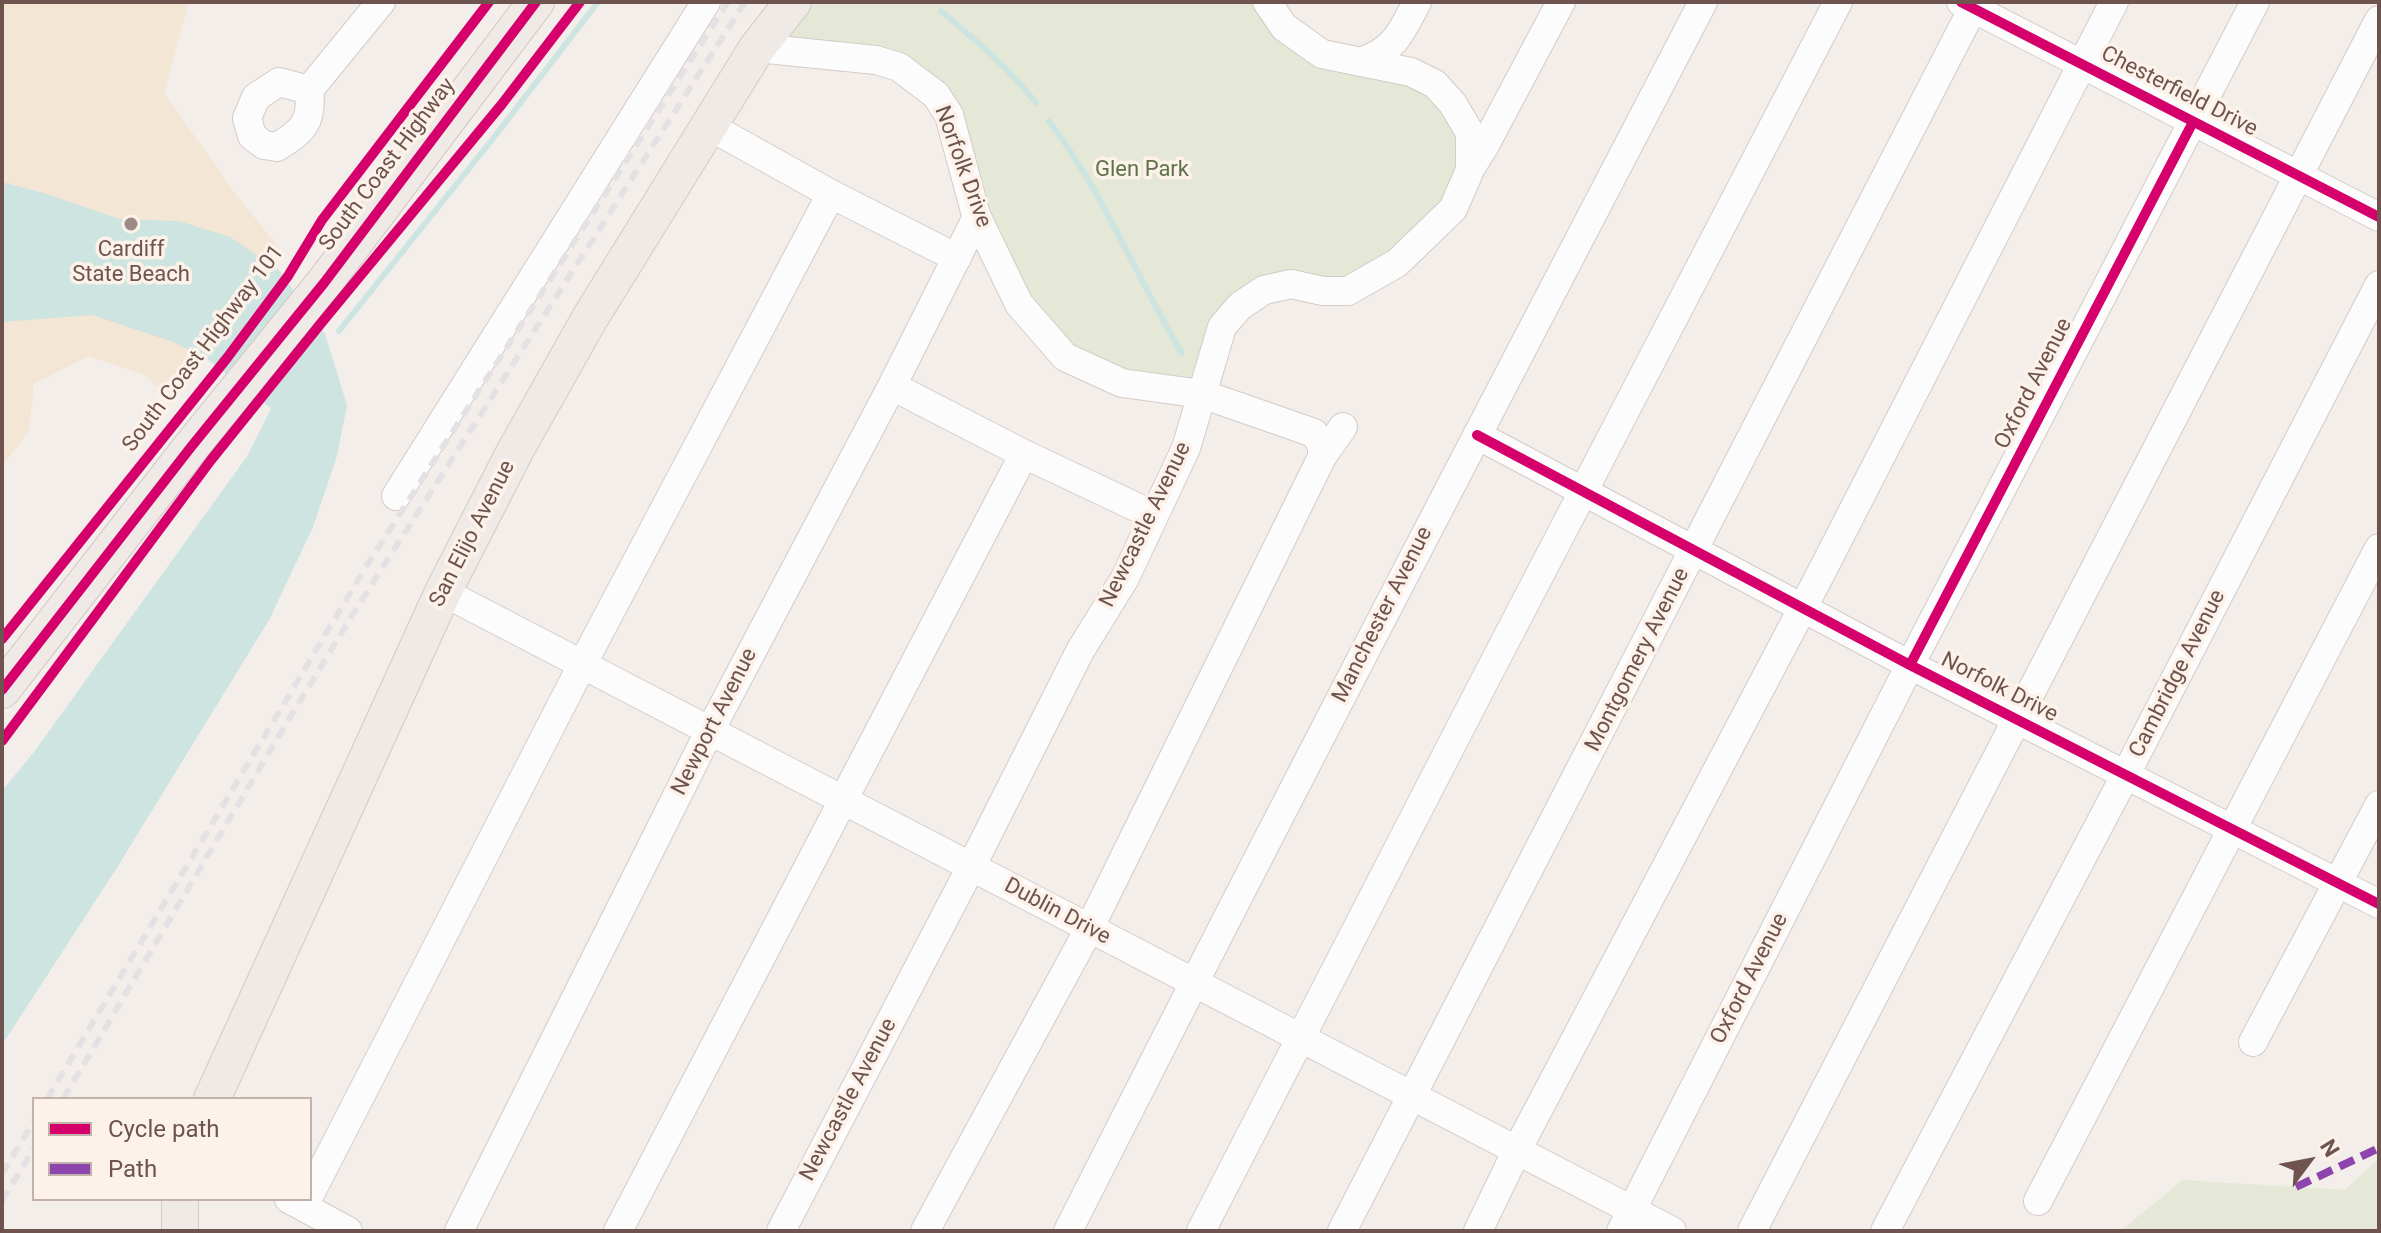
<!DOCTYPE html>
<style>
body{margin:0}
#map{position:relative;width:2381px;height:1233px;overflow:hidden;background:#f4eeea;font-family:Roboto,sans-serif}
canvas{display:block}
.frame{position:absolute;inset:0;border:4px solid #6e534e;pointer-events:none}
.legend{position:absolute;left:32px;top:1097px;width:280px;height:104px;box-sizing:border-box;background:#fcf2ea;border:2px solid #c3b2ac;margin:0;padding:10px 14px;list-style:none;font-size:24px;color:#6e534e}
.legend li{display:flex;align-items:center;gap:16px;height:40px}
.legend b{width:40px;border:2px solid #c3b2ac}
.north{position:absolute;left:2269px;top:1121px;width:80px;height:80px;-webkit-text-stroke:6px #fcf2ea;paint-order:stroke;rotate:58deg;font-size:22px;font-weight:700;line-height:32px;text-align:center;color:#6e534e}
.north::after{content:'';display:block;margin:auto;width:28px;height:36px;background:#6e534e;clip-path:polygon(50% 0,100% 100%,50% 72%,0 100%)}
</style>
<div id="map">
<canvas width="2381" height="1233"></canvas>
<div class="frame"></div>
<ul class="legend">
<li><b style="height:10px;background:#d6006c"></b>Cycle path</li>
<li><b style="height:10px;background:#8e44ad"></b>Path</li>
</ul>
<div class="north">N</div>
</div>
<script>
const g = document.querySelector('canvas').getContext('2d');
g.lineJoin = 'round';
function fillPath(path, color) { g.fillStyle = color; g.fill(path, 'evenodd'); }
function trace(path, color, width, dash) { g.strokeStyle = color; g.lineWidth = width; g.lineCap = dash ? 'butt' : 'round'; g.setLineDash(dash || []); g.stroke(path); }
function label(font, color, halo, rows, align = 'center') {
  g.font = font + ' Roboto,sans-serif'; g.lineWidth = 7; g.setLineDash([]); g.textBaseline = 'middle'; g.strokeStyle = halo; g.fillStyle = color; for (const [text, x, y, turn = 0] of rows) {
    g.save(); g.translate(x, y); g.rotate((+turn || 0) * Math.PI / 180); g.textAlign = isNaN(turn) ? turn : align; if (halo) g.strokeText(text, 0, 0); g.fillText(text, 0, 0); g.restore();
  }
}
fillPath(new Path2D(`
 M796,2h466l35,36 110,31 62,62 -34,96 -114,64 -82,16 -40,95 -155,-65 -124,-258 -160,-29z
 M2379,1158v73h-259l63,-51 162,10z`), '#e5e8d6');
fillPath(new Path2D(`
 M2,2h187l-25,91 74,104 43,53 -74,109 -35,42 -28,-26 -56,-19 -54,28 -5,48 -27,34z`), '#f4e6d5');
fillPath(new Path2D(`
 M2,182l42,11 75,26 60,2 51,16 49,33 46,64 22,71 -10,51 -24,71 -44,93 -151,246 -116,179v-254l32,-39 214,-297 23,-47 -64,-49 -34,-17 -81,-27 -90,7z`), '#cde4e1');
trace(new Path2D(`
 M941,11c33,28 69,58 95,92
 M1049,121c54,71 87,156 133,232
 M339,331l156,-195 103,-134`), '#cde4e1', 6);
const minor = new Path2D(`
 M1961,2l418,215
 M757,48l119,12 23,7 37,28 13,20 27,100 43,89 46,53 57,26 80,11 112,39 8,12v12
 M1360,62c35,-12 41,-29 57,-60
 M279,82l30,8c4,32 -6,41 -32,57l-13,-2 -12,-9 -5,-18 9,-21z
 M309,90l72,-88
 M709,126l122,68 126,64
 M1470,169l15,-24 76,-143
 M892,386l132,68 129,61
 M1477,435l433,230 469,239
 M396,496l310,-494
 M443,592l1229,639
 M2253,1042l126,-237
 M310,1194l272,-529 249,-471
 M289,1199l59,32
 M2038,1201l341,-653
 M459,1231l245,-489 188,-356 85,-169
 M618,1231l406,-777
 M781,1231l190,-364 109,-216 45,-73 61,-130 36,-121 18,-21 24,-16 27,-6 32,7h25l49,-28 56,-54 17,-39v-37l-17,-29 -18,-20 -24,-12 -89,-18 -38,-27 -17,-25
 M925,1231l164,-302 233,-472 21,-30
 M1068,1231c208,-412 422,-820 635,-1229
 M1201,1231l283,-549 354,-680
 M1342,1231l634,-1229
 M1478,1231l39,-81 303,-575 294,-573
 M1621,1231l289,-566 345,-663
 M1752,1231l627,-1211
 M1885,1231l240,-455 254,-491`);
const major = new Path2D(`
 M2,690l189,-243 133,-164 212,-281
 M212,1099l231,-507 72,-141 75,-133 167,-270 36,-46
 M180,1231v-32`);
trace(minor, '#d3cbc8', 30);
trace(major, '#d3c9c7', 38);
trace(minor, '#fdfcfc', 28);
trace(major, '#f0eae6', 36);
trace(new Path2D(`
 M47,1099l317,-529 364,-568
 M63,1099l217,-365 76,-125 389,-607
 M2,1174l32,-53
 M2,1201l32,-53`), '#e3e1e3', 6, [12, 8]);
trace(new Path2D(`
 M2296,1187l83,-39`), '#8e44ad', 8, [16, 8]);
trace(new Path2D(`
 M1961,2l418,215
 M1477,435l433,230 469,239
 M2,639l225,-281 61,-82 34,-56 167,-218
 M1910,665l283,-543
 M2,690l189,-243 133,-164 212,-281
 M2,741l209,-281 111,-138 180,-218 78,-102`), '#d6006c', 10);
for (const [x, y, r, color] of [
 [131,224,8,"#9d8985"]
]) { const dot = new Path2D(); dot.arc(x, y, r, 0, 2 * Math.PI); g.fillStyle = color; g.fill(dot); trace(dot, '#fcf2ea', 3); }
label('22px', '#6e534e', '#fcf2ea', [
 ["Chesterfield Drive",2179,92,27],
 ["South Coast Highway",388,165,-53],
 ["Norfolk Drive",962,167,70],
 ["South Coast Highway 101",204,349,-53],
 ["Oxford Avenue",2034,384,-63],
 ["Newcastle Avenue",1146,525,-64],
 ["San Elijo Avenue",473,534,-63],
 ["Manchester Avenue",1383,615,-63],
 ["Montgomery Avenue",1638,660,-63],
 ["Cambridge Avenue",2178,674,-63],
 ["Norfolk Drive",1999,688,27],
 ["Newport Avenue",715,722,-63],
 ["Dublin Drive",1057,912,28],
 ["Oxford Avenue",1750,979,-63],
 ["Newcastle Avenue",849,1100,-62]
]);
label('22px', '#5d7248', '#fcf2ea', [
 ["Glen Park",1142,170]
]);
label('22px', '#6e534e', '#fcf2ea', [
 ["Cardiff",131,250],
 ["State Beach",131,275]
]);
</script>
